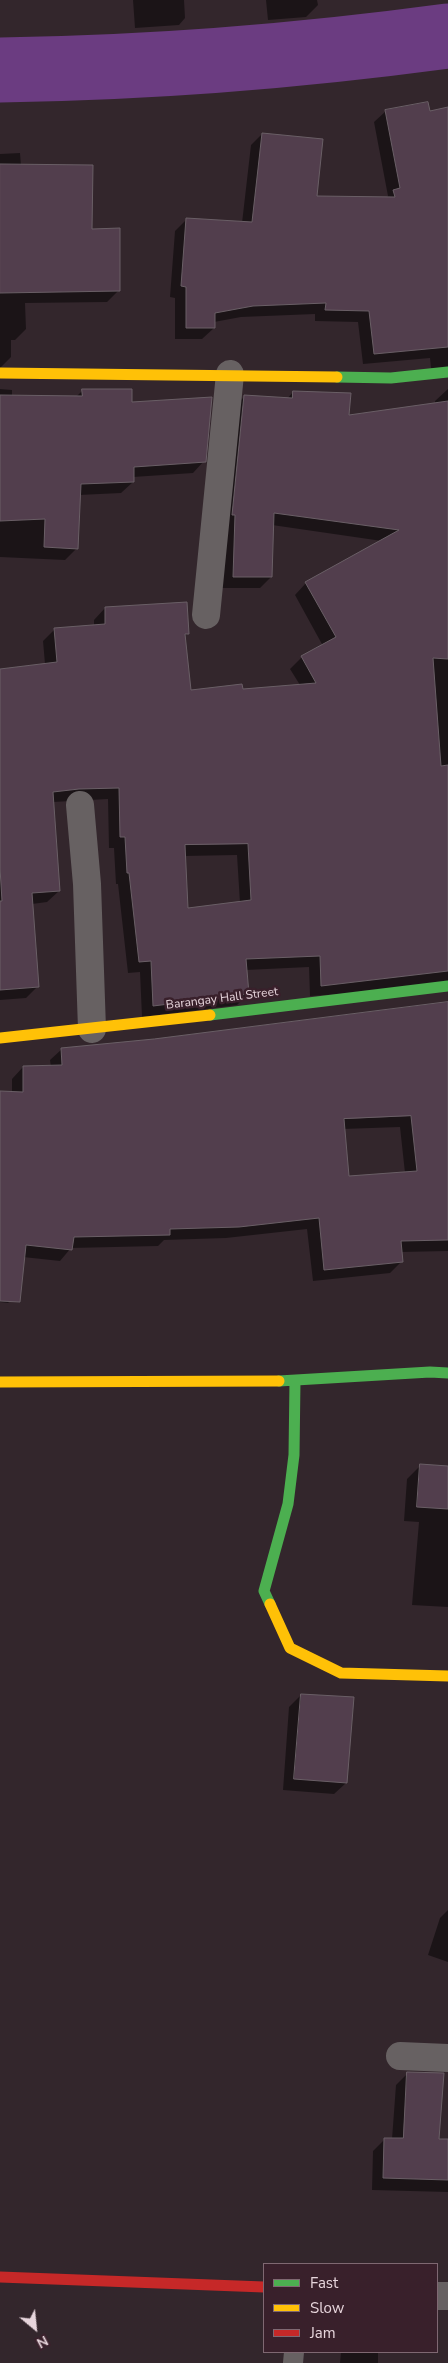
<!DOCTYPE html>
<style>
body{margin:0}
#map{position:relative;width:448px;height:2363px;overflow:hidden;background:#33262c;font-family:"Nunito Sans",sans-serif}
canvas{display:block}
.legend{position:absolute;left:263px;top:2263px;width:175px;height:90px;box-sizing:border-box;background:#39202b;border:1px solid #7f6872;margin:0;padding:6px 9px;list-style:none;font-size:15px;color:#e7d5dc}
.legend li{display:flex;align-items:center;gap:10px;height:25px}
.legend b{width:25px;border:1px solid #7f6872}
.north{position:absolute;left:10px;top:2303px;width:50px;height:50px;-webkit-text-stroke:4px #39202b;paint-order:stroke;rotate:152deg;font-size:14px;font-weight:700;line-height:20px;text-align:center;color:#e7d5dc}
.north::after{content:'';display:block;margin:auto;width:18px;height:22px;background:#e7d5dc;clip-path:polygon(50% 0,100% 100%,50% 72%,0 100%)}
</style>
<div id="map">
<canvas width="448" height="2363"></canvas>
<ul class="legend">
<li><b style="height:6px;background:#4caf50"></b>Fast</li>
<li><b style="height:6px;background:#ffc107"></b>Slow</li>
<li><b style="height:6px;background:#c62828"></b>Jam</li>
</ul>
<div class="north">N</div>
</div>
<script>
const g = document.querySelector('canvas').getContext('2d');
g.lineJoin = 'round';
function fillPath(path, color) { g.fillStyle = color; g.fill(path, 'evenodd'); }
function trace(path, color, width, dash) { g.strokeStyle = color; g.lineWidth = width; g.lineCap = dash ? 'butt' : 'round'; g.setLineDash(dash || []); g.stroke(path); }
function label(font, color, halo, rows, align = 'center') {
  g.font = font + ' "Nunito Sans",sans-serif'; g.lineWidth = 5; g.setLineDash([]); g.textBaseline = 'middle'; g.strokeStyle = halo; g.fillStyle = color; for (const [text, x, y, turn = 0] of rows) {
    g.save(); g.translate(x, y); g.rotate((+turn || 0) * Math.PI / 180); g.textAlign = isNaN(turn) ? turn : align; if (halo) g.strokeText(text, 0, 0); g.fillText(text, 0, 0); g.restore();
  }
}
fillPath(new Path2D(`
 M133,0h51l1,18 -6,7 -44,3z
 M266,0h51l1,5 -12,12 -38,3z
 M448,109v264l-17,-5 -1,-10 -67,6 -5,-42 -43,-1v-7l-74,3 -27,5v6l-12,11h-27v-41l-5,-1 5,-66 11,-11 56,3 9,-78 11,-11 54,63 70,2 2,-3 -14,-74 12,-11 43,2z
 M20,153l1,13 70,64 28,60 -12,12 -82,1 1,26 -11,11h-4v17l-11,11v-214z
 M0,389l12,1v6l64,1 7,-7 48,13 73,58 -11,12 -60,4v5l-12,11 -42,2 -2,53 -12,12 -65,-3z
 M448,389v598l-138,9 -1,-29 -63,3 2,24 -11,11 -95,12 -2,-45 -12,1 -10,-89h-2l-2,-36h-5l-1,-49 -55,3 6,89 -12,11 -15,2 5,83 -11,11 -26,2v-330l45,-6 -2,-23 11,-11 40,-4v-6l11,-12 83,25 -4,4 6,55 52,-1 58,-6 -10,-16 12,-12 21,-11 -28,-51 11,-12 76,-42 -110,-16 -1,52 -11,11h-38l11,-180 11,-11 43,2 6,-7 55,24 87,-12v-3zM237,855l3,48 -53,7 -3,-54z
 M448,1003v248l-47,1v10l-11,11 -77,8 -6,-52 -81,9 -62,2 -6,6 -87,2 -11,13 -37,-4 -4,35 -11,11 -8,-1v-210l12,1v-14l11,-12h28l-1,-7 12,-11 92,-9zM400,1127l5,46 -57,5 -5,-49z
 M421,1465l27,2v140l-36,-2 7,-83 -15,-1 3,-42z
 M301,1695l45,88 -12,11 -51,-4 6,-83z
 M448,1910v52l-20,-7 12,-37z
 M408,2073l30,67h10v52l-76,-2 1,-39 12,-12h7l4,-54z
 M341,2352h37v11h-38z`), '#0007');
trace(new Path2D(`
 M0,70c150,-2 300,-14 448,-34`), '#6b3c81', 65);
const building = new Path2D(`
 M428,102l2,9 18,-4v240l-74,7 -5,-43 -44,-1 1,-7 -73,3 -38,7v15h-29v-41l-5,-1 5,-68 66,4 10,-89 61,6 -6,57 78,1 -2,-7 7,-2 -15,-78z
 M0,164l93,1 -1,64 28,-1v63l-120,2z
 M82,389h50v13l80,-5 -6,65 -72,5v15l-53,2 -3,65 -34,-2 1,-28 -45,2v-126l82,1z
 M293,391l58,2 -2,22 99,-14v258l-15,-1 8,108 7,-1v206l-127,15 -1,-30 -74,3 3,35 -96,12 -2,-45 -12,1 -10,-89h-2l-2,-36h-5l-1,-49 -40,1 -26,3 7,99 -28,2 7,94 -39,3v-89h2l-2,-33v-199l57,-7 -3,-34 51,-4v-17l82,-5 2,32h-4l6,56 51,-6 1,5 73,-6 -15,-27 35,-19 -31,-55 94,-52 -125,-17 -2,64h-39l2,-62h-3l12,-120 48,3zM248,844l3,56 -63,8 -3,-63z
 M448,1002v238l-47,1 2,21 -79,8 -5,-52 -80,9 -69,2v6l-96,2 -2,13 -46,-5 -6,57 -20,-1v-210l23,1v-26l39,-1 -1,-17 93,-9zM411,1116l6,55 -68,5 -5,-57z
 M420,1464l28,2v43l-31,-2z
 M301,1694l53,3 -7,86 -53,-4z
 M407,2072l37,1 -5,66h9v41l-65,-2 1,-40h19z`);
fillPath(building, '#523e4d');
trace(building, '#6a5f66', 1);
trace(new Path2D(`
 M293,2363l1,-11`), '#676162', 20);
trace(new Path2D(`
 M206,615l24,-241
 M80,805l7,79 5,145
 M400,2056l48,2
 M437,2296h11`), '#676162', 28);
trace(new Path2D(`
 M337,377l54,1 57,-6
 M210,1015l238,-29
 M279,1381l151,-9 18,1
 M270,1604l-6,-13 24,-87 6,-49 1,-74`), '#4caf50', 11);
trace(new Path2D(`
 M0,373l337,4
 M0,1038l210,-23
 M0,1382l279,-1
 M270,1604l20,44 51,25 107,3`), '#ffc107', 11);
trace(new Path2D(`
 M0,2277l264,10`), '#c62828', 11);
label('12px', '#e7d5dc', '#39202b', [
 ["Barangay Hall Street",222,999,-7]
]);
</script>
